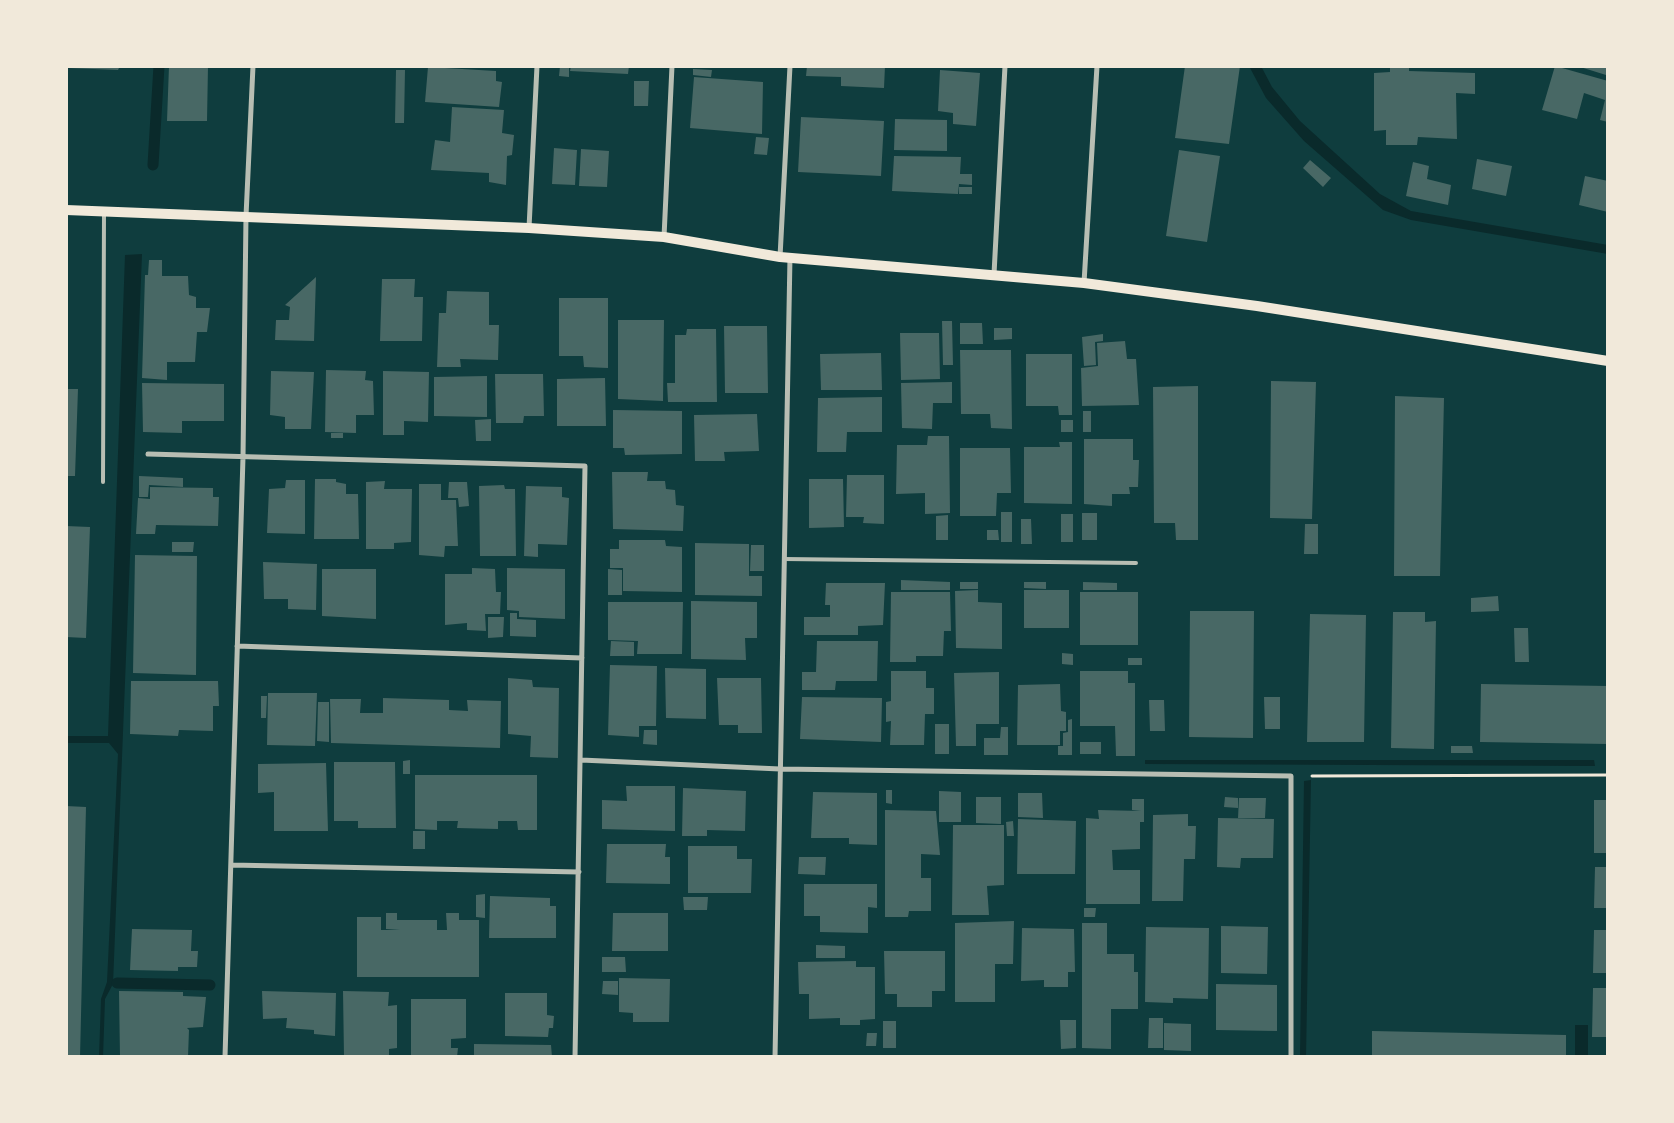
<!DOCTYPE html>
<style>
body{margin:0}
#map{position:relative;width:1674px;height:1123px;overflow:hidden;background:#0f3d3e;font-family:"Asap Condensed",sans-serif}
canvas{display:block}
.frame{position:absolute;inset:0;border:68px solid #f1e9da;pointer-events:none}
</style>
<div id="map">
<canvas width="1674" height="1123"></canvas>
<div class="frame"></div>
</div>
<script>
const g = document.querySelector('canvas').getContext('2d');
g.lineJoin = 'round';
function fillPath(path, color) { g.fillStyle = color; g.fill(path, 'evenodd'); }
function trace(path, color, width, dash) { g.strokeStyle = color; g.lineWidth = width; g.lineCap = dash ? 'butt' : 'round'; g.setLineDash(dash || []); g.stroke(path); }
fillPath(new Path2D(`
 M1249,66h12l11,21 28,34 80,73 31,17 197,34v9l-197,-34 -28,-10 -79,-69 -38,-43z
 M142,254l-29,730 -8,15 -2,58h-4l2,-58 6,-17 11,-228 -9,-11h-43v-7h42l17,-481z
 M1145,760h449l1,6 -450,-2z
 M1311,780l-5,277h-6l4,-276z
 M1575,1025h13v32h-13z`), '#0a2a2b');
trace(new Path2D(`
 M153,165l6,-99
 M117,983l93,2`), '#0a2a2b', 11);
fillPath(new Path2D(`
 M69,66h51l-2,4 -49,-2z
 M169,66h39l-1,55h-40z
 M560,66h9v11l-10,-1z
 M571,66h58l-1,8 -58,-3z
 M807,66h78l-1,22 -43,-2v-9l-35,-1z
 M1185,66h55l-11,78 -54,-6z
 M1390,66h19v5l66,2v21l-19,-1 1,46 -39,-2 -1,8h-31v-15l-12,1v-58l16,-1z
 M1555,66l53,15v41l-8,-2 5,-20 -21,-7 -7,26 -35,-9z
 M1577,66h31v3l-2,6z
 M428,67l68,4v10l6,1 -3,25 -74,-5z
 M693,69l19,1 -1,7 -18,-2z
 M396,70h9l-1,53h-9z
 M940,70l40,3 -4,53 -23,-2v-11l-15,-2z
 M694,77l69,5 -1,52 -72,-6z
 M634,81h15l-1,25h-14z
 M452,107l52,3 -2,23 12,2 -2,20 -5,1 -1,29 -17,-3v-9l-58,-3 4,-30 15,2z
 M801,117l83,4 -3,55 -83,-4z
 M895,119l52,1v31l-53,-1z
 M756,137l13,1 -2,17 -13,-1z
 M554,148l23,2 -2,35 -23,-1z
 M581,149l28,2 -2,36 -28,-1z
 M1179,150l41,6 -13,86 -41,-6z
 M894,156l67,1 -1,17h12v11l-13,-1 -1,10 -66,-3z
 M1477,159l35,7 -6,30 -34,-7z
 M1310,160l21,18 -8,9 -20,-19z
 M1413,162l16,4 -2,13 24,6 -3,20 -42,-9z
 M1585,176l23,5v31l-29,-7z
 M959,187h13v7h-13z
 M149,260h13v16h26l1,19 7,2v11h14l-3,24h-10l-2,30h-28v18l-25,-2 3,-103h3z
 M316,277l-2,64 -39,-1 1,-20h13l1,-13 -5,-2z
 M382,279h33l-1,18h9l-1,44h-42z
 M447,291l42,1v33h10l-1,35 -38,-1 1,8h-24l2,-54h7z
 M559,298h49v70l-24,-1 -1,-11h-24z
 M618,320h46l-1,81 -45,-2z
 M942,321h10l1,44h-10z
 M960,323h22l1,21h-23z
 M724,326h43l1,67h-43z
 M994,328h18v11l-18,1z
 M687,329h29l1,73h-49l-1,-19h8v-48h11z
 M900,333h39l1,46 -39,1z
 M1103,334v7l-8,1 1,23 -12,1 -2,-29z
 M1125,341l2,18h9l3,46 -57,1 -1,-38 17,-2 -1,-23z
 M960,350h51l1,79 -21,-1 -1,-14h-29z
 M881,353l1,37h-61l-1,-36z
 M1026,354h46v61h-13l-1,-9h-32z
 M326,370l40,1 -1,9 8,1 1,34h-18v18l-31,-1z
 M271,371l43,1 -3,57h-26v-12l-15,-2z
 M383,371l46,1 -1,50 -24,-1v14h-21z
 M495,374h48l1,42h-20l-1,7h-27z
 M487,376v41l-53,-1v-39z
 M605,378l1,48h-49v-47z
 M1271,381l45,1 -4,137 -42,-1z
 M952,382v21h-19l-1,26 -30,-1 -1,-45z
 M142,383l82,1v37h-42v12l-39,-1z
 M1198,386v154h-22l-1,-17h-21l-1,-136z
 M66,389h12l-3,87h-9z
 M1395,396l49,2 -4,178h-46z
 M882,397v35h-35l-1,20h-29l1,-54z
 M613,410l69,1v43l-57,1 -1,-7h-11z
 M1083,411h8v21h-8z
 M757,414l2,37 -35,1 1,9h-30l-1,-46z
 M491,419v22h-15l-1,-21z
 M1061,420h12v12h-12z
 M331,433h12v5h-12z
 M928,436h21l1,77 -25,1v-21l-29,1 1,-49h30z
 M1084,439h49v21h6l-1,27h-9l1,7h-18v12l-28,-2z
 M1059,442h13v62l-48,-1v-56h36z
 M960,448h50l1,45h-14l-1,23h-36z
 M612,472h36l-1,9h18l1,8 9,1 1,15 8,1 -1,25 -70,-2z
 M847,475h37v49l-21,-1 1,-6h-18z
 M139,476l44,2v9l-34,-2 -1,12h-9z
 M315,479h21v3l10,2v10h12l1,45h-45z
 M809,479h34l1,48 -35,1z
 M286,480h19v54l-38,-1 2,-44 16,-1z
 M385,481l-1,8h28l-1,53 -17,1v6h-28v-67z
 M449,482h18l2,24 -10,1 -1,-9h-10z
 M419,484h22v16h15l2,46h-13l-1,11 -25,-2z
 M504,485l1,4h10l1,67h-36l-1,-70z
 M526,486l36,1v10l7,1 -2,47 -29,-1v13l-14,-1z
 M150,487l63,1v9h6l-1,29 -62,-1 -1,9h-19l2,-36 12,1z
 M1001,512h11v30h-11z
 M1082,513h15v27h-15z
 M1061,514h12v28h-12z
 M948,515v25h-12v-24z
 M1021,519h10l1,25h-11z
 M1305,524h13v30h-14z
 M66,526l24,1 -4,111 -20,-1z
 M987,530h11l1,10h-12z
 M619,540h46l1,6 16,1v45l-59,-1v-23h-13v-19h9z
 M172,542h22l-1,10h-21z
 M695,543l54,1v32h13v20l-67,-1z
 M751,545h13v26h-14z
 M135,555l62,1 -1,119 -63,-2z
 M263,562l54,2 -1,46 -28,-1v-10h-24z
 M472,568l23,1 1,23h5l-1,22h-15l1,17 -19,-1v-7l-22,2v-51h27z
 M507,568l58,1v50l-46,-2v-6l-12,-1z
 M322,569h54v50l-54,-3z
 M608,569l14,1v25h-14z
 M901,580l49,2v8h-49z
 M960,582h18v7h-18z
 M1024,582h22v7l-22,-1z
 M1083,582l34,1v7h-34z
 M826,583h59l-2,42 -25,1v9h-54v-18h26v-12h-5z
 M978,590v12l24,1v46l-46,-1 -1,-57z
 M1024,590h45v38h-45z
 M891,592h59l1,39h-7l-1,25h-27v6h-26z
 M1080,592h58v53h-58z
 M1498,596l1,15 -28,1v-14z
 M691,601l66,1v36h-12l1,22 -55,-1z
 M608,602h75l-1,52h-45l1,-13 -30,-1z
 M1190,611h64l-1,127 -64,-1z
 M1393,612h32v10l11,-1 -2,128 -43,-1z
 M510,613h7v6l19,1v17l-26,-1z
 M1310,614l56,1 -2,127h-57z
 M488,617h16l-1,20 -15,1z
 M1514,628h14l1,34h-14z
 M611,641l23,1v14h-24z
 M817,641h61l-1,40h-41l-1,9h-33v-18h14z
 M1062,653l11,1v11l-11,-1z
 M1128,658h14v7h-14z
 M610,665l47,1 -1,60h-17v11l-31,-2z
 M665,668l41,1v50l-40,-1z
 M891,671h35v17h8v26h-9l-1,31h-34l1,-24 -5,1v-20l5,-1z
 M1080,671h48v12h7v73h-19l-1,-30h-35z
 M999,672v52h-23v22h-20l-2,-73z
 M508,678l24,2 1,7 26,1 -1,70 -28,-1 1,-21 -23,-2z
 M717,678h44l1,55h-24v-8h-19z
 M131,681h87l1,25h-6v25l-34,-1 -1,6 -48,-2z
 M1060,684l1,27 5,1v19h-6v14h-43l1,-60z
 M1481,684l127,2v58l-128,-2z
 M268,693h49l-2,53 -48,-1z
 M261,696h6l-1,22h-5z
 M802,697l80,1 -1,44 -81,-3z
 M1264,697h16v32h-15z
 M383,698l66,2v10l19,1 -1,-11 34,1 -1,47 -169,-5 -1,-44h31l-1,14h23z
 M1149,700h15l1,31h-15z
 M318,702h11v40l-12,-1z
 M1072,719v36h-14v-9h5v-13l5,-1v-12z
 M935,724h14v30h-14z
 M1001,727h7v28h-24v-17h16z
 M644,730h13v15l-14,-1z
 M1080,742h21v12h-21z
 M1451,746h21l1,7h-22z
 M410,760v14h-7v-13z
 M334,762h61l1,66h-38v-7h-24z
 M326,763l2,68h-54v-39l-16,1v-29z
 M415,775h122v55h-19l-1,-9h-19v8l-41,-1 1,-7h-21v9l-22,-1z
 M626,786h49v45l-73,-2v-29l25,1z
 M683,788l63,3 -1,40 -38,-1v6h-25z
 M886,790h6v14l-6,-1z
 M939,791l22,1v30h-22z
 M813,792l64,1v52l-28,-1v-6h-38z
 M1018,793h24l1,25 -25,-1z
 M976,797h25v27l-25,-1z
 M1225,797l13,1v10l-14,-1z
 M1239,798h27l-1,20h-27z
 M1132,799h12v23h-4v27l-28,1 1,20h27v34h-54v-86l13,1 -1,-9 43,1 -9,-1z
 M1594,800h14v53h-14z
 M66,806l20,1 -6,250h-14z
 M885,810l51,1 4,44 -19,-1v24h10v33h-22l-1,6h-23z
 M1188,814v12h8l-1,33h-11l-1,42h-31l1,-86z
 M1218,818l56,1 -1,39h-32l-1,10 -23,-1z
 M1018,819l58,2 -1,53h-58z
 M1013,821l1,15h-7l-1,-14z
 M953,825h51v60l-17,1 2,29h-37z
 M413,831h12v18h-12z
 M607,844h59l-1,13h5v27l-64,-1z
 M688,846h49v13h15l-1,34h-63z
 M799,857h27l-1,18 -27,-1z
 M1595,867h13v41h-14z
 M804,884h73v24l-9,-1v26l-48,-1v-16h-16z
 M485,894v24l-9,-1v-22z
 M490,896l60,2v8h6v32h-67z
 M683,897h25l-1,13h-23z
 M1084,908h12l-1,9h-11z
 M386,913h11v7h40v10h22h-12l-1,-17h13v7h20v57h-122v-60h24v13h19l-14,-1z
 M613,913h55v38h-56z
 M1014,921l-1,43h-18v38h-40v-79z
 M1082,923h25v31h27v18h4v37h-27v40l-29,-1z
 M1221,926l47,1 -1,47 -46,-1z
 M1146,927l63,1 -1,71 -35,-1v5l-28,-1z
 M1022,928l52,1 1,43h-7v15h-24v-7l-23,1z
 M132,929l60,1 -1,21h7l-1,16h-19v4l-48,-1z
 M1594,930h14v43h-15z
 M816,945l29,1v12h-29z
 M884,951h61v40h-13v16h-35v-13h-12z
 M602,957h23l1,15h-24z
 M856,961v6h19v52l-15,1v5h-20v-7l-31,1v-25h-10l-1,-32z
 M619,978l51,1 -1,43h-36v-9l-14,-1z
 M603,981h15v14l-16,-1z
 M1216,984l61,1v46l-61,-1z
 M1593,988h15v49h-16z
 M119,991l64,1v4l23,1 -3,30 -16,1 2,2 -1,27h-68z
 M262,991l74,2 -1,43 -21,-2v-4l-28,-2 1,-10 -24,1z
 M343,991l46,1 -1,14 9,-1v43l-8,1v8h-45z
 M505,993h42v22l7,1 -1,12h-4l-1,9 -43,-1z
 M411,999h55v39l-15,1v9h7l-1,9h-46z
 M1149,1018h14v30h-15z
 M1060,1020h16v28l-15,1z
 M883,1021h13v27h-13z
 M1164,1023l27,1v27l-27,-1z
 M1372,1031l194,4v22h-194z
 M867,1033h10l-1,13h-10z
 M474,1044l77,1 1,12h-78z`), '#486865');
trace(new Path2D(`
 M1312,776l296,-1`), '#f1e9da', 3);
trace(new Path2D(`
 M103,482l1,-270
 M784,559l352,4`), '#b8beb3', 4);
trace(new Path2D(`
 M529,228l8,-162
 M664,237l8,-171
 M780,257l10,-191
 M994,274l11,-208
 M1084,283l13,-217
 M148,454l437,12 -10,591
 M237,646l345,12
 M581,760l199,9 511,7v281
 M231,865l348,7
 M225,1057l18,-600 3,-241 7,-150
 M775,1057l15,-800`), '#b8beb3', 5);
trace(new Path2D(`
 M66,210l463,18 135,9 116,20 304,26 173,23 351,55`), '#f1e9da', 10);
</script>
